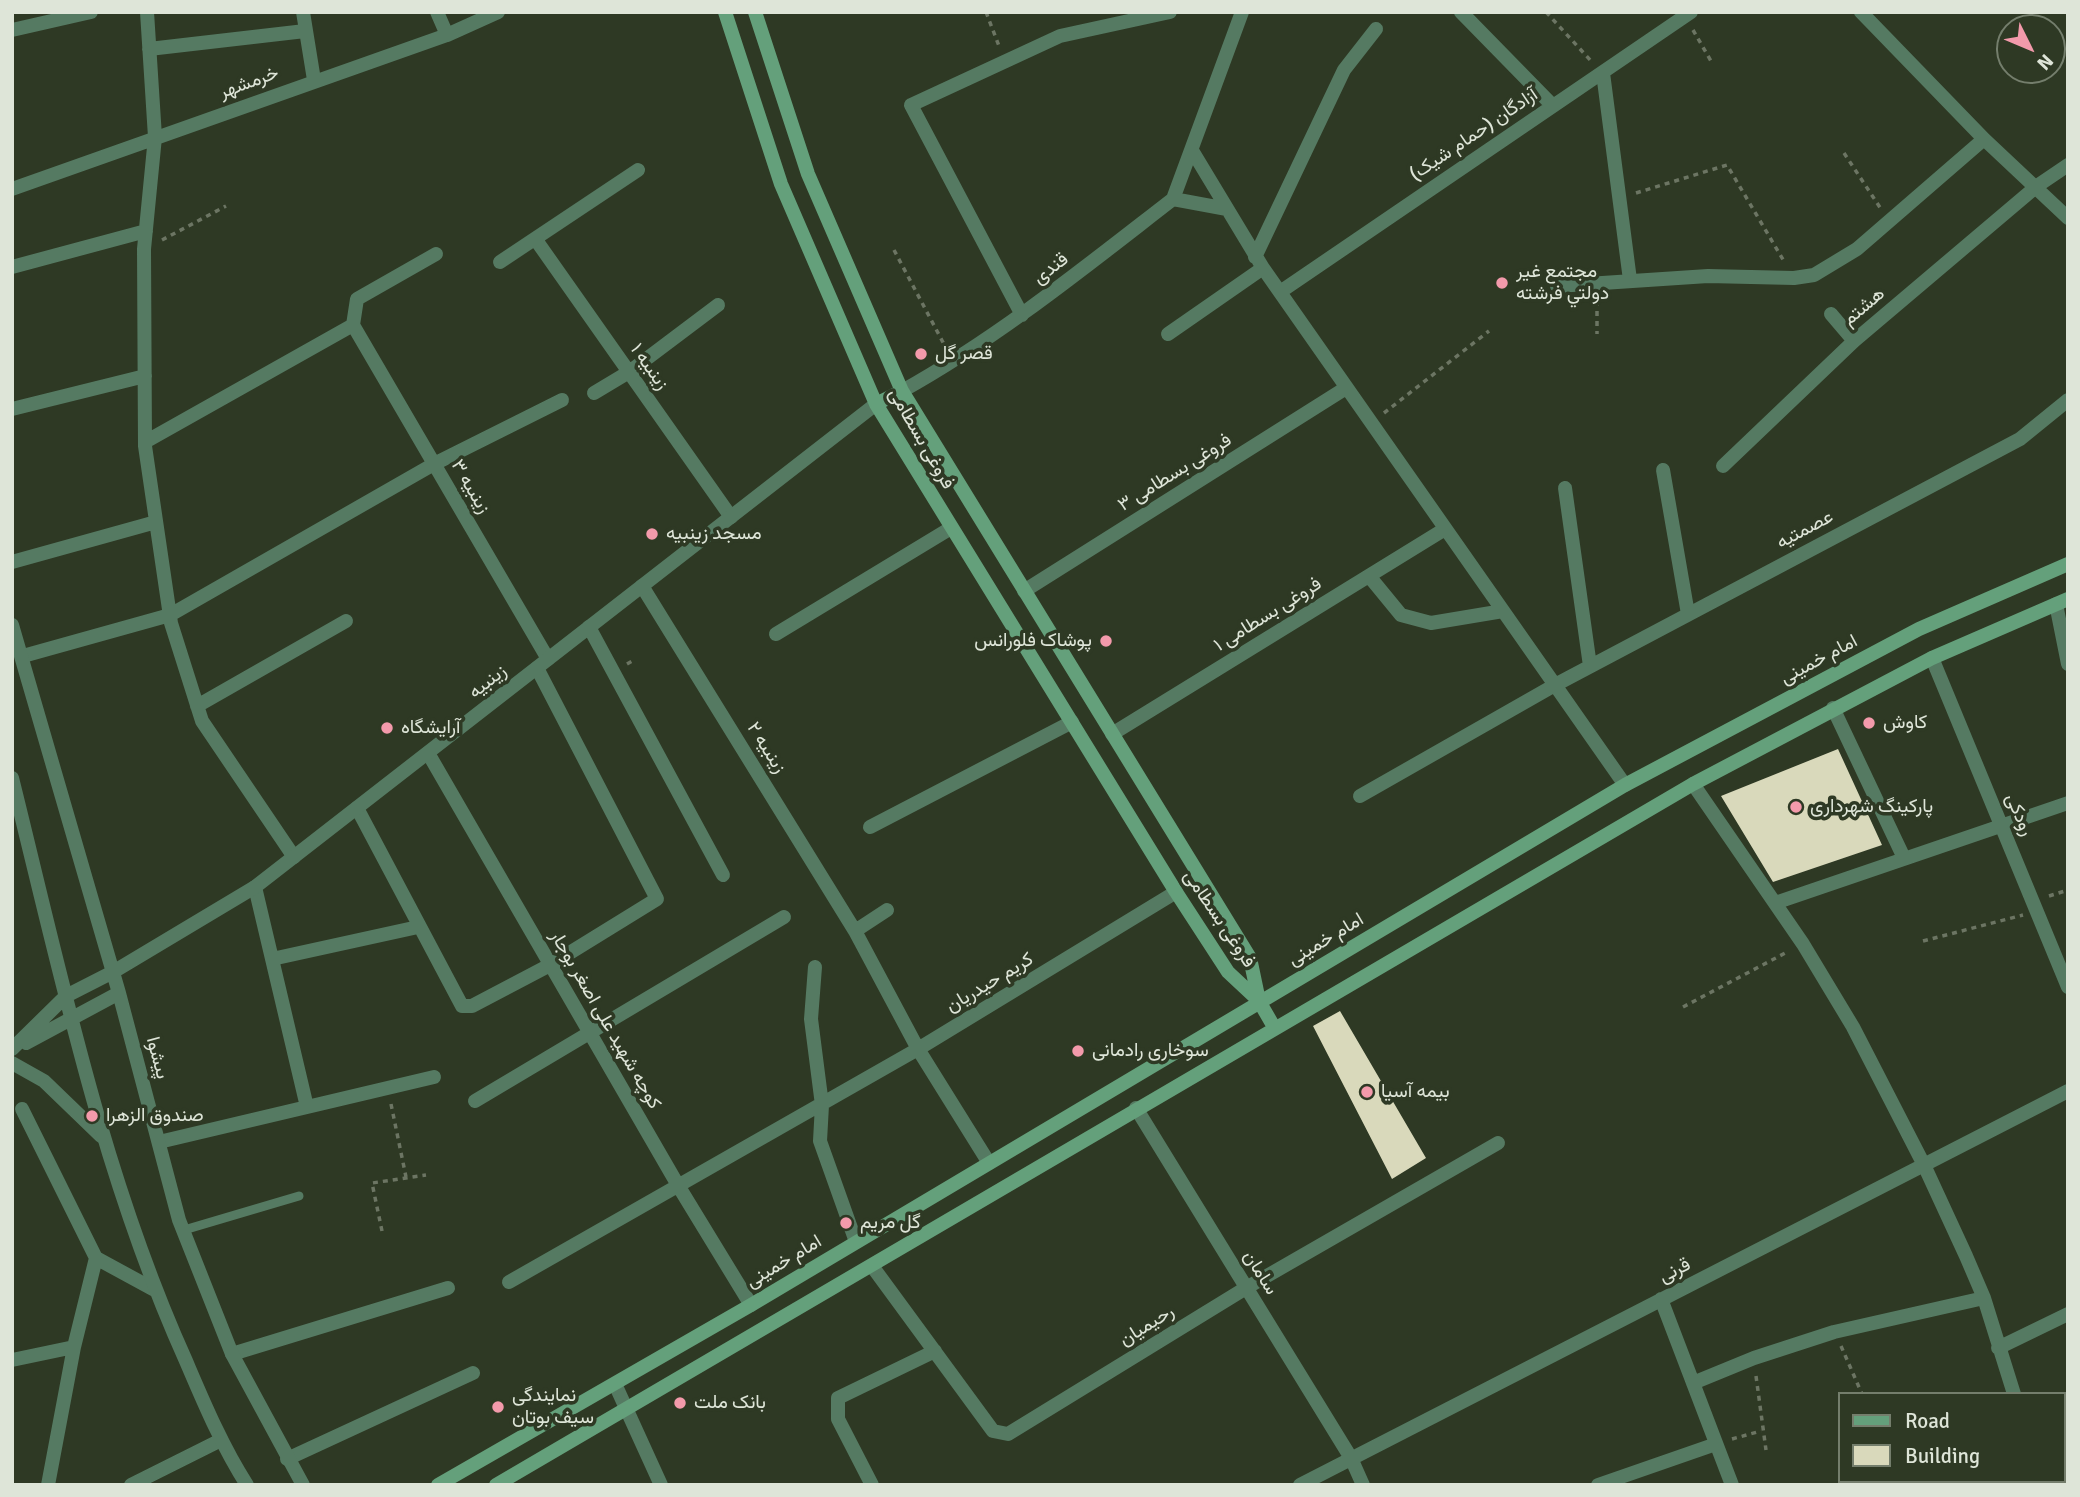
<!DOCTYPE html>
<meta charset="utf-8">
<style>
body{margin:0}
#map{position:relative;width:2080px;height:1497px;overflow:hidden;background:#2e3924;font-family:Signika,sans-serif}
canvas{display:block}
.frame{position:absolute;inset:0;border:14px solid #dee5d8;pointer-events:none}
.legend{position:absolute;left:1838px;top:1392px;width:228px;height:91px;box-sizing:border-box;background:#2e3924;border:2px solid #747e6c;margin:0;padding:9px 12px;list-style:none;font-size:21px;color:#dee5d8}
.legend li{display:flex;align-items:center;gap:14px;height:35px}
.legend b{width:35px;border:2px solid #747e6c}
.north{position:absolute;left:1996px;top:14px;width:70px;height:70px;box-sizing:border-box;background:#2e3924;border:2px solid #747e6c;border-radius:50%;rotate:133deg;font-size:19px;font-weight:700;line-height:28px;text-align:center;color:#dee5d8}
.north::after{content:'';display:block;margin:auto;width:24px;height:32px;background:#f39aab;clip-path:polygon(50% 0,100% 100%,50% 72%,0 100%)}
</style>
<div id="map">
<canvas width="2080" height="1497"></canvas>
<div class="frame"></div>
<ul class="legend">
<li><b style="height:9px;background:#64a07b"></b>Road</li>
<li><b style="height:19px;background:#d9d9bb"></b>Building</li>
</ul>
<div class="north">N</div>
</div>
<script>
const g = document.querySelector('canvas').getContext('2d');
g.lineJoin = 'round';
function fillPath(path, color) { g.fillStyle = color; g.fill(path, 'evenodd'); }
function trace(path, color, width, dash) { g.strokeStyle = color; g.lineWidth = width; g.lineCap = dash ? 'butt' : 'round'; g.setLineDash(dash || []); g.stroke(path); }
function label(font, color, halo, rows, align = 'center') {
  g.font = font + ' Signika,Vazirmatn,sans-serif'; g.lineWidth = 7; g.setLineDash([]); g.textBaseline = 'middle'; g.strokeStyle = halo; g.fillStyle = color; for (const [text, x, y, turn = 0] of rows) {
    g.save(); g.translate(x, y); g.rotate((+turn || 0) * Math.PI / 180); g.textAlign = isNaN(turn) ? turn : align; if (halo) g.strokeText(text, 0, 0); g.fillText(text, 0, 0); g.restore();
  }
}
fillPath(new Path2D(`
 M1838,749l44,96 -109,37 -52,-86z
 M1340,1011l86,147 -34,21 -79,-153z`), '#d9d9bb');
trace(new Path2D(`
 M986,12l13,34
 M1546,12l46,50
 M1693,30l18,31
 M1844,153l37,56
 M1636,193l91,-28 58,98
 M162,240l64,-34
 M894,250l52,98
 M1597,301v33
 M1384,413l105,-82
 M627,664l7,-4
 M2049,896l19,-6
 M1923,941l100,-26
 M1683,1007l106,-56
 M391,1104l15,73
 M382,1231l-10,-48 54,-8
 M1841,1346l21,48
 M1756,1376l10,74
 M1732,1439l29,-8`), '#6c7563', 3.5, [5, 5]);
trace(new Path2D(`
 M184,1230l115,-34`), '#557a62', 9);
trace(new Path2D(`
 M147,12l8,125 -11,112 1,197 26,177 31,98 92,136
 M303,12l11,68
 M437,12l10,23
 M1461,12l91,93
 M1861,12l123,127 84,79
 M12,30l79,-18
 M149,49l156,-18
 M1603,73l27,207
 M1193,152l70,116 362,517
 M12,189l435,-154 51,-23
 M1173,199l69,-187
 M536,240l195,277
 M1255,257l89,-187 32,-41
 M500,262l138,-92
 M12,267l134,-36
 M1557,286l151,-10 86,2 20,-3 43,-26 127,-110
 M1280,292l411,-280
 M1831,314l23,27
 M1022,315l-111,-210 149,-69 110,-24
 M353,325l195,334
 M353,325l4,-26 79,-45
 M1168,334l95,-66
 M902,391c97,-54 183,-124 271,-192l54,10
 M594,393l35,-21 89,-67
 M12,409l133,-33
 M145,442l208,-117
 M1723,466l131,-125 183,-155 31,-21
 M1663,470l25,144
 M1565,488l25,178
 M12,562l144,-40
 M1369,576l32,39 30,8 72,-12
 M642,586l213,345 63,118 71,114
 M1024,591l322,-203
 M2056,604l12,60
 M589,627l134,248
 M776,634l175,-106
 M23,656l147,-41 264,-151 128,-64
 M1932,658l136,329
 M197,706l149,-85
 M1833,708l71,150
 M1112,734l333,-205
 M428,753l251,434 72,118
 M1693,784l110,160 50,83 71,138 42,91 18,42 30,96
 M1360,796l195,-111 465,-246 48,-39
 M357,808l105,198h10l78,-41 107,-66 -120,-231
 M870,827l202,-105
 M255,887l52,220
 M1775,903l293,-100
 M855,931l32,-21
 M272,959l146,-32
 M815,967l-4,52 11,86 -2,36 36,101
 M12,1063l32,18 57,55
 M475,1101l309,-184
 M1136,1108l215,350 12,27
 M22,1109l74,149 57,31
 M159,1142l275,-65
 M872,1266l121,165 15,3 238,-146 252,-145
 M509,1282l409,-233 258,-157
 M1661,1299l71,186
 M1998,1348l70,-34
 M232,1354l216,-66
 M12,1360l62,-13
 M1693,1383l61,-25 80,-26 150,-34
 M615,1384l46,101
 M287,1459l186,-86
 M2064,1469l4,-1
 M2029,1481v4
 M48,1485l26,-138 22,-89
 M131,1485l90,-45
 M872,1485l-34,-66v-21l97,-47
 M1300,1485l768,-394
 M1598,1485l118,-41`), '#557a62', 14);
trace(new Path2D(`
 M12,625l107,368 60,227 53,134 71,131
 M12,778c49,197 90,397 174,583 18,42 36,85 61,124
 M26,1043l93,-50
 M12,1049l54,-53 47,-24 142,-85 621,-483`), '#557a62', 14);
trace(new Path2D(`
 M725,12l56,172 95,220 300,488 52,80 31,29
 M755,12l53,162 94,217 348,567 9,43 15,26
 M876,404l26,-13
 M438,1485l313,-180 874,-520 294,-156 149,-65
 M496,1485l1197,-701 239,-126 136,-59`), '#64a07b', 14);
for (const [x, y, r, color] of [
 [1502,283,7,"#f39aab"],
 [921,354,7,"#f39aab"],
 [652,534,7,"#f39aab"],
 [1106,641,7,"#f39aab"],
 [1869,723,7,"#f39aab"],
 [387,728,7,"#f39aab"],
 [1796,807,7,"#f39aab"],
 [1078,1051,7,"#f39aab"],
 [1367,1092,7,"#f39aab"],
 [92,1116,7,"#f39aab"],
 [846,1223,7,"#f39aab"],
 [680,1403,7,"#f39aab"],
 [498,1407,7,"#f39aab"]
]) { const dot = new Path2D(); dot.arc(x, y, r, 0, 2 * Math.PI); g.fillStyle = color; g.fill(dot); trace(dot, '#2e3924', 2.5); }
label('19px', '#dee5d8', '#2e3924', [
 ["خرمشهر",249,83,-20],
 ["آزادگان (حمام شیک)",1474,135,-34],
 ["قندی",1051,269,-38],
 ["هشتم",1864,307,-40],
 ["زینبیه ۱",649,367,55],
 ["فروغی بسطامی",921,439,60],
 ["فروغی بسطامی ۳",1175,473,-32],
 ["زینبیه ۳",470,487,60],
 ["عصمتیه",1805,530,-28],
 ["فروغی بسطامی ۱",1268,615,-32],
 ["امام خمینی",1819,660,-28],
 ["زینبیه",488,682,-38],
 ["زینبیه ۲",766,748,58],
 ["رودکی",2019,815,67],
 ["فروغی بسطامی",1219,919,56],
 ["امام خمینی",1326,940,-31],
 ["کریم حیدریان",990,983,-31],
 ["کوچه شهید علی اصغر بوجار",605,1020,60],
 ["پیشوا",157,1058,75],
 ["امام خمینی",784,1262,-31],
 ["قرنی",1675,1271,-27],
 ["سامان",1260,1273,58],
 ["رحیمیان",1147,1326,-32]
]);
label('19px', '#dee5d8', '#2e3924', [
 ["مجتمع غير",1516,272],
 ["دولتي فرشته",1516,294],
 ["قصر گل",935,354],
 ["مسجد زینبیه",666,534],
 ["پوشاک فلورانس",1092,641,"right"],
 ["کاوش",1883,723],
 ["آرایشگاه",401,728],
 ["پارکینگ شهرداری",1810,807],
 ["سوخاری رادمانی",1092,1051],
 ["بیمه آسیا",1381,1092],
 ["صندوق الزهرا",106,1116],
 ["گل مریم",860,1223],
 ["نمایندگی",512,1396],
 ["سیف بوتان",512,1418],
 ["بانک ملت",694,1403]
], 'left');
</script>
